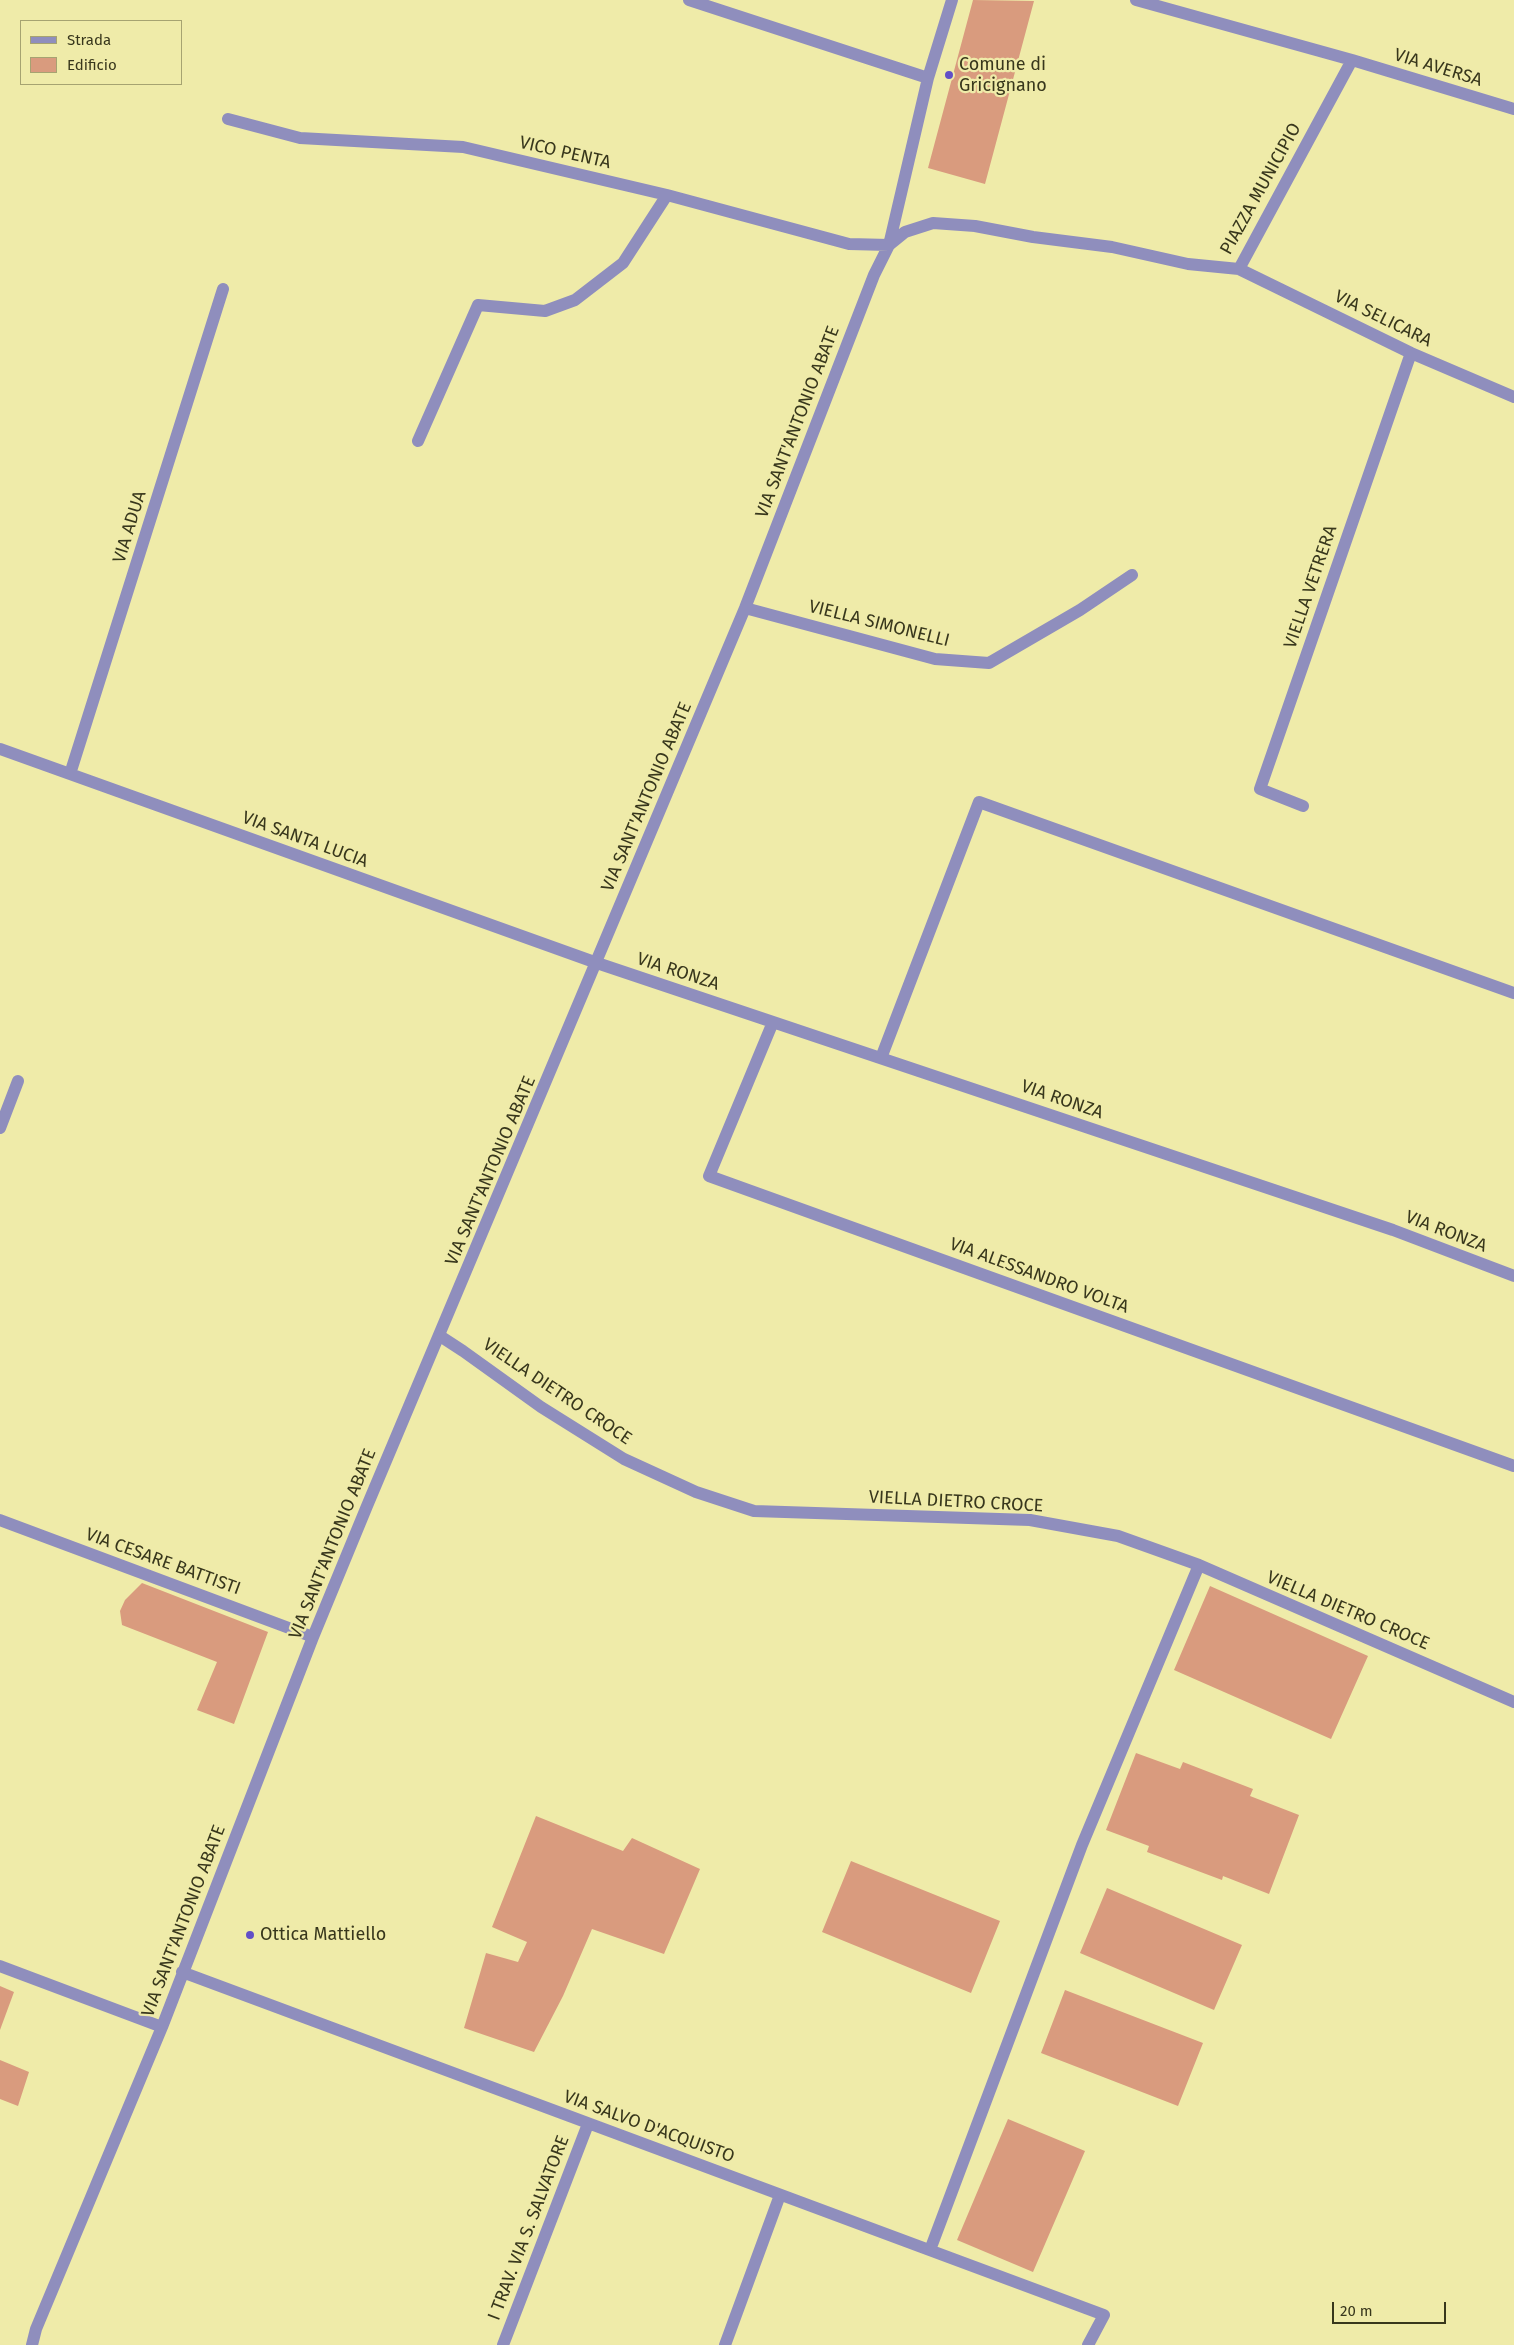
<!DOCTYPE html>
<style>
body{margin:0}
#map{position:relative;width:1514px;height:2345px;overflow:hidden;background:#efeba9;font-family:"Fira Sans",sans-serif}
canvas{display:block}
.legend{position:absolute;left:20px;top:20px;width:162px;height:65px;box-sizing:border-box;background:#efeba9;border:1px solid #a6a371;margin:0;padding:6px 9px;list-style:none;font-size:15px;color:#38371c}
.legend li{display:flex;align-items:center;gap:10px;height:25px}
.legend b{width:25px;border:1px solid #a6a371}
.scale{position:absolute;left:1332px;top:2302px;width:114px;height:22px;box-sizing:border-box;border:2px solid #38371c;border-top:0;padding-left:6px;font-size:15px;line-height:18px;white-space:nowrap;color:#38371c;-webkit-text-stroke:4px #efeba9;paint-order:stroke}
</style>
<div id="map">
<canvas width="1514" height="2345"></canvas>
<ul class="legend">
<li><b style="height:6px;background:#8f8ebd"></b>Strada</li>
<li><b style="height:14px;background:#d99b7e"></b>Edificio</li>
</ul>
<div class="scale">20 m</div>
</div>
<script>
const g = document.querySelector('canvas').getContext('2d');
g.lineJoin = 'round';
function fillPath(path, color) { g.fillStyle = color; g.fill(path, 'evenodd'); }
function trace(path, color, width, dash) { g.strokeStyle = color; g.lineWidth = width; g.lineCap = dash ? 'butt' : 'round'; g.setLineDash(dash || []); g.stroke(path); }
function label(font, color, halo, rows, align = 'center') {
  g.font = font + ' "Fira Sans",sans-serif'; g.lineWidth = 4.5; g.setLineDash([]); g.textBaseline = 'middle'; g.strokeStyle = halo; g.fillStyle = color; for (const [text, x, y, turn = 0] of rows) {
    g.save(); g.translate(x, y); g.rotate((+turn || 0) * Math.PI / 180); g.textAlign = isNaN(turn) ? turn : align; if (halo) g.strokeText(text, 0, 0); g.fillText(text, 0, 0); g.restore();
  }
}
fillPath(new Path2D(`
 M973,0l61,1 -49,183 -57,-16z
 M142,1583l126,49 -34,92 -37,-14 20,-48 -95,-37 -2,-14 5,-11z
 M1210,1586l158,70 -37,83 -157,-69z
 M1136,1753l44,16 3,-7 70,27 -3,7 49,19 -30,79 -46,-18 -1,4 -75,-28 2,-6 -43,-16z
 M536,1816l87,35 9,-13 68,31 -36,85 -72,-25 -29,67 -29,56 -70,-24 22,-75 32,9 9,-20 -35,-15z
 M851,1861l149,60 -29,72 -149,-61z
 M1107,1888l135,57 -28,65 -134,-57z
 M0,1986l14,6 -14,38z
 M1065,1990l138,53 -25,63 -137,-53z
 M0,2060l29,12 -11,34 -18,-7z
 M1008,2119l77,32 -52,121 -76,-32z`), '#d99b7e');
trace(new Path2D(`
 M689,0l239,78
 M1352,60l162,49
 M228,119l72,19 163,9 204,48 182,49 40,1 16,-13 28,-9 42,3 58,11 79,10 76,17 51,5 113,-209 -216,-60
 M1239,269l172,84 103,44
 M418,441l60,-136 67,6 30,-11 48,-37 44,-68
 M745,608l190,51 54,4 91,-53 52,-35
 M0,749l597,214 796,267 121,46
 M70,774l153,-485
 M1303,806l-43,-17 151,-436
 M773,1022l-64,154 805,290
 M881,1058l98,-256 535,191
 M0,1128l18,-47
 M440,1336l23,15 78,56 83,52 72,33 58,19 276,9 88,16 81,29 315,137
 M0,1520l313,117
 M0,1966l162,61
 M182,1972l922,343 -16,30
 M930,2250l152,-405 117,-280
 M32,2345l4,-16 126,-302 151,-390 54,-131 378,-898 129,-333 15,-30 39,-167 24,-78
 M503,2345l85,-221
 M725,2345l55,-150`), '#8f8ebd', 12);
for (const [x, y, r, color] of [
 [949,75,5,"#624fc7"],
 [250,1935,5,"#624fc7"]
]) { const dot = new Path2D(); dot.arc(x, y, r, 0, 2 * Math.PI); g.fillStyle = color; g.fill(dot); trace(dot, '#efeba9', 2); }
label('18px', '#38371c', '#efeba9', [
 ["Comune di",959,65],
 ["Gricignano",959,86],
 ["Ottica Mattiello",260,1935]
], 'left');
label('18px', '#38371c', '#efeba9', [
 ["VIA AVERSA",1438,68,17],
 ["VICO PENTA",565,153,13],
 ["PIAZZA MUNICIPIO",1261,189,-61],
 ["VIA SELICARA",1383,319,26],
 ["VIA SANT'ANTONIO ABATE",798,422,-69],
 ["VIA ADUA",130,527,-73],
 ["VIELLA VETRERA",1311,587,-71],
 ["VIELLA SIMONELLI",879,624,14],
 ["VIA SANT'ANTONIO ABATE",647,797,-67],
 ["VIA SANTA LUCIA",305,840,20],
 ["VIA RONZA",678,972,18],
 ["VIA RONZA",1062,1100,19],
 ["VIA SANT'ANTONIO ABATE",491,1171,-67],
 ["VIA RONZA",1446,1232,21],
 ["VIA ALESSANDRO VOLTA",1039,1276,20],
 ["VIELLA DIETRO CROCE",557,1392,34],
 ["VIELLA DIETRO CROCE",956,1502,3],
 ["VIA SANT'ANTONIO ABATE",333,1544,-68],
 ["VIA CESARE BATTISTI",163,1562,20],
 ["VIELLA DIETRO CROCE",1348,1611,23],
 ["VIA SANT'ANTONIO ABATE",184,1921,-69],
 ["VIA SALVO D'ACQUISTO",649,2127,20],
 ["I TRAV. VIA S. SALVATORE",529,2228,-69]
]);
</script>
